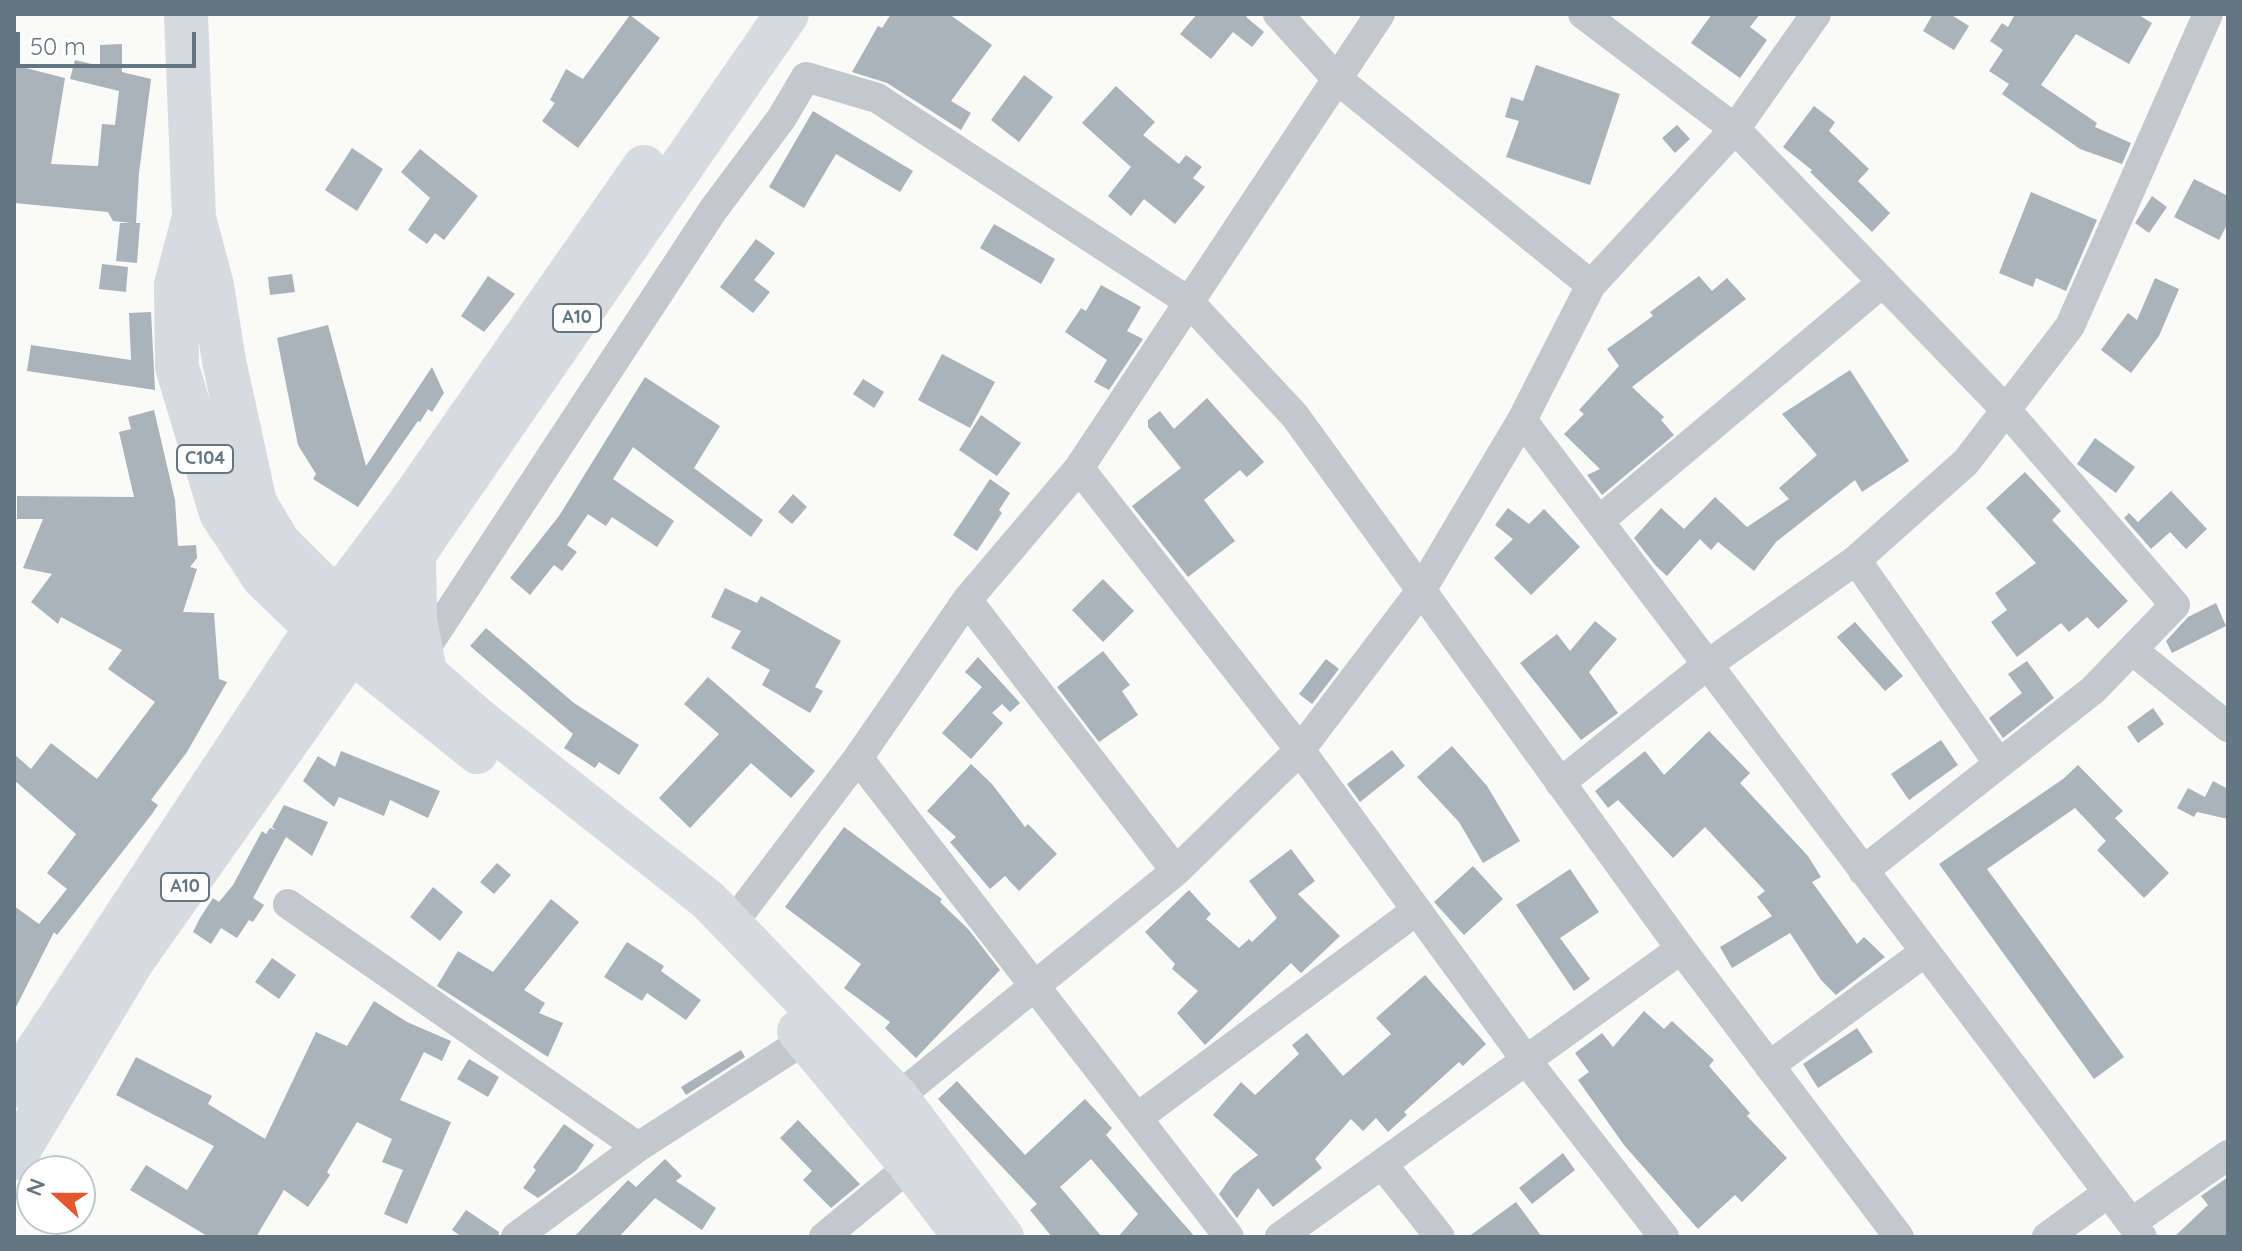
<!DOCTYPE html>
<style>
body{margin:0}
#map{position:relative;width:2242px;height:1251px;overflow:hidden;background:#fafaf8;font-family:Quicksand,sans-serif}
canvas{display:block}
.frame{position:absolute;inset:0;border:16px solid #657683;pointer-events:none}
.north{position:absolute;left:16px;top:1155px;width:80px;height:80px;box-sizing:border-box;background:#fff;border:2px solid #c1c8cd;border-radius:50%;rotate:291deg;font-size:22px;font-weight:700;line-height:32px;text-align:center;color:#657683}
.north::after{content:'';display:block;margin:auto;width:28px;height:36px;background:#e4572e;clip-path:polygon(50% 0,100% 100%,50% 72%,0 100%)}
.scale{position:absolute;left:16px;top:32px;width:180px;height:36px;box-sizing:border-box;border:4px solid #657683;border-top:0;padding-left:10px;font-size:24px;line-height:28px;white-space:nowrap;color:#657683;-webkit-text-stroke:6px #fff;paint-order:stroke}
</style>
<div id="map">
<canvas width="2242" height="1251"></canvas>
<div class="frame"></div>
<div class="north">N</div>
<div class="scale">50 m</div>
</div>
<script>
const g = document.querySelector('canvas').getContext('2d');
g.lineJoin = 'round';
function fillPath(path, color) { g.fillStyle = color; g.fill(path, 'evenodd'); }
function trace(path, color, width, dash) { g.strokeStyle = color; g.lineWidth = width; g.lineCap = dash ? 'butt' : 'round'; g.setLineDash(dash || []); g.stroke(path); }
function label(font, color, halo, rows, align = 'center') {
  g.font = font + ' Quicksand,sans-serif'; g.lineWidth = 8; g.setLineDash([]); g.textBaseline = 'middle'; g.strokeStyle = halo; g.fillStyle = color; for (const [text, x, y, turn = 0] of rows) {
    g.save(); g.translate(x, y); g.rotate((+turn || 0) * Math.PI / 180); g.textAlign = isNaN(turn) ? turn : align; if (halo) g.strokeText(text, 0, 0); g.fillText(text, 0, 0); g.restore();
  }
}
fillPath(new Path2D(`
 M891,14h58l43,31 -41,56 20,12 -10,17 -74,-47 -35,-11 26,-46 4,2z
 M1197,14h51l-2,3 18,15 -12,15 -19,-15 -22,27 -31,-25z
 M1712,14h48l-10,13 17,13 -27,38 -49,-35z
 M1933,14h17l19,12 -15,24 -31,-19z
 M2015,14h122l15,9 -23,41 -53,-30 -35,51 56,38 -2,4 36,16 -9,21 -42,-15 -78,-55 7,-10 -20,-13 14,-21 -13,-9 12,-18 6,4z
 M630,15l30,23 -82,110 -36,-27 13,-18 -5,-3 16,-31 17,10z
 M122,44v28l29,7 -12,94 -3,50h4l-3,40 -21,-2 4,-38h11l-18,-2 -5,-9 -94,-9v-138l51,13 -14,86 47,2 4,-42 13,1 4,-34 -49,-12 5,-19 25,6v-21z
 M1536,65l84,29 -30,91 -84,-28 13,-36 -14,-4 6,-20 12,4z
 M1024,75l29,22 -34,45 -28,-22z
 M1116,86l39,36 -12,13 36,29 7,-9 16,12 -9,11 12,9 -30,37 -31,-25 -13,17 -23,-20 23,-29 -49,-44z
 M1814,106l21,16 -6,9 40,38 -11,12 32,32 -18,19 -62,-60 2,-2 -29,-23z
 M813,111l100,60 -13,21 -64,-38 -32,54 -35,-21z
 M1677,125l13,14 -15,14 -13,-15z
 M352,148l31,21 -26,42 -32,-21z
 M420,149l58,47 -34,44 -9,-7 -8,11 -19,-14 22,-32 -29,-26z
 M2194,179l34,17v27l-9,17 -45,-23z
 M2031,192l66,28 -31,71 -30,-13 -3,9 -34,-14z
 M2152,196l15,11 -18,26 -14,-10z
 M994,224l61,35 -14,25 -61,-36z
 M756,239l19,14 -21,27 16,12 -17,21 -33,-26z
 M102,264l26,3 -2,25 -27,-3z
 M292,274l3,18 -25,3 -2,-18z
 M488,276l27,18 -31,38 -23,-16z
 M1699,276l13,15 15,-13 19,21 -114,88 32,30 -3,3 13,15 -72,60 -15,-20 13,-6 -36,-35 20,-20 -5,-4 40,-44 -12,-17 46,-33 -3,-4z
 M2155,278l24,11 -20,47 -28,37 -30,-23 27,-37 9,7z
 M1101,285l40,22 -14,24 16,8 -34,51 -15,-8 13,-22 -42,-28 16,-24 5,3z
 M151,312l4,78 -128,-19 4,-26 100,15 -2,-47z
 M328,325l38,141 66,-99 12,26 -12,19 -4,-3 -8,13 -2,-1 -60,86 -45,-28 3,-5 -18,-29 -21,-107z
 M942,354l53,28 -25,46 -52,-28z
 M1850,370l59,91 -47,31 -7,-12 -79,62 -22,29 -36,-29 -7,8 -11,-11 -33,37 -11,-10 -22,-28 27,-30 23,21 31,-32 32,30 42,-28 -10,-11 38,-33 -35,-41z
 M645,377l75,49 -26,42 69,52 -12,17 -118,-90 -20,32 61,42 -17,26 -45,-30 -6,9 -18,-12 -21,31 10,7 -15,19 -8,-6 -24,30 -20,-17 49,-62z
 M863,379l21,13 -10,16 -21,-14z
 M1207,398l57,64 -17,15 -7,-7 -36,30 31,41 -47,36 -56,-71 49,-38 -33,-41v-7l12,-9 14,18z
 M154,410l21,90 3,46 18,-1 1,13 -7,9 7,2 -14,43 31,1 5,66 8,3 -40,70 -36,48 7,5 -6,9 -95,121 -3,-3 -40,79v-105l25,18 28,-35 -20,-16 29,-39 -62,-54v-26l17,15 20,-26 46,36 58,-77 -47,-33 14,-19 -61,-33 -3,7 -27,-22 21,-28 -29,-6 20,-49h-26v-23l117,1 -15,-65 12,-3 -3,-12z
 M981,415l40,28 -24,33 -38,-26z
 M2095,438l40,29 -19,26 -39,-29z
 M2025,472l36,39 -9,9 76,81 -30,28 -11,-12 -18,15 -8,-9 -44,34 -26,-35 16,-12 -12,-17 41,-30 -50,-55z
 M990,479l20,14 -11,17 3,3 -25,38 -24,-16z
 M2171,491l36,38 -21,20 -16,-17 -19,17 -27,-31 5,-5 9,9z
 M793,494l14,13 -15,17 -14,-12z
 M1508,508l21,16 15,-15 36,38 -49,48 -37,-37 19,-19 -18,-14z
 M1103,579l31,32 -31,31 -31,-32z
 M725,588l32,15 4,-7 80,45 -26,46 8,4 -13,22 -48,-28 8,-15 -39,-22 10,-17 -30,-14z
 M2216,603l10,23 -54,27 -6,-12 22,-24z
 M1595,621l22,18 -28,33 29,41 -37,27 -61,-77 37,-29 13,17z
 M1855,622l48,54 -18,15 -48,-54z
 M486,628l88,75 65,42 -20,30 -20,-13 -4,6 -31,-20 9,-14 -103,-88z
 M1103,651l27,34 -8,6 16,24 -39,27 -42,-55z
 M978,657l42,46 -10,9 -8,-8 -10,9 11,10 -32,36 -29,-26 40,-46 -17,-15z
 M1326,659l13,10 -27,35 -13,-10z
 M2027,661l27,37 -51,40 -14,-20 33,-25 -14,-19z
 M708,677l107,94 -24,27 -40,-35 -61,65 -31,-30 60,-64 -35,-30z
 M2153,708l11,16 -26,19 -11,-16z
 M1709,731l41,42 -10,10 68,73 13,21 -9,5 45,62 7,-7 21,20 -49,38 -15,-15 -31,-47 -58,35 -12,-21 52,-31 -15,-19 8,-6 -60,-64 -32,31 -55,-58 -10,8 -13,-17 50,-40 19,24z
 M1941,740l17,25 -49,35 -18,-26z
 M1452,746l35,40 33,55 -37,22 -24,-41 -42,-45z
 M1392,750l13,16 -45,36 -13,-18z
 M341,751l99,40 -12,27 -38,-18 -6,16 -45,-19 -5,10 -31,-26 15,-25 17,11z
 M971,764l21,20 33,43 3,-3 29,30 -38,37 -14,-15 -15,13 -40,-47 6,-5 -29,-26z
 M2078,765l45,46 -8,7 54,55 -25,25 -47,-48 9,-9 -31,-33 -88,61 137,188 -30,22 -155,-215 124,-85z
 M2213,781l15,8v30l-31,-7 -3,5 -17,-9 11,-20 17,9z
 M284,805l44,17 -16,34 -26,-19 -33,61 11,7 -11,17 -4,-2 -12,18 -16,-10 -10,16 -18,-12 7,-14 13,-20 6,4 14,-17 29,-54 4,3 4,-6 6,2 -4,-3z
 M844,827l98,72 -2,3 29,28 31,40 -84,88 -31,-30 5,-6 -46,-34 17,-24 -76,-57z
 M1291,849l24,32 -17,13 42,42 -39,37 -10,-10 -86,82 -28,-32 21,-22 -26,-22 3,-5 -30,-32 44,-42 22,24 -5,5 33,29 10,-9 3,3 25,-24 -28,-37z
 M497,863l14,12 -17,19 -14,-12z
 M1473,866l30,33 -39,36 -30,-33z
 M1570,869l29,43 -39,26 30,41 -16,12 -58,-86z
 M433,887l30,25 -23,29 -30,-24z
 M551,899l28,23 -55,68 21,13 -6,10 24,10 -15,34 -111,-71 21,-35 35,21z
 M627,942l37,24 -3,5 40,29 -15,20 -39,-27 -5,8 -38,-24z
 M272,958l24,17 -17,24 -24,-17z
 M1425,975l61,69 -23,22 -4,-4 -55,50 3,3 -19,17 -12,-14 -13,13 -12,-12 -36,40 7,9 -49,39 -15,-19 -21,30 -18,-24 14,-20 25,-19 -45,-40 28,-33 14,13 44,-41 -7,-9 15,-12 36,43 48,-42 -15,-16z
 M374,1001l33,21 44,19 -9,20 -18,-9 -24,48 51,22 -44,102 -23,-10 19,-44 -21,-8 10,-23 -35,-17 -30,50 3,3 -22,32 -24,-17 -28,47h-47l-79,-47 16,-25 41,25 27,-44 -98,-51 20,-38 76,39 -4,8 57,35 51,-107 31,14z
 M1644,1011l20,18 8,-8 42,39 -5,6 41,47 -3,3 40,42 -45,44 -7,-7 -37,34 -74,-84 -46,-65 11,-8 -14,-19 27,-20 11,14z
 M1857,1028l16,24 -55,36 -15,-24z
 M741,1050l4,7 -59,38 -5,-8z
 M469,1059l30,18 -11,20 -31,-18z
 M957,1081l68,74 60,-56 27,29 -6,7 89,102h-77l20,-23 -47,-55 -31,28 42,50h-50l-22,-27 7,-6 -99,-105z
 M798,1120l62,64 -29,24 -28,-28 9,-9 -32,-33z
 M564,1124l30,21 -18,26 -38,27 -15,-10 13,-18 -3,-3z
 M1563,1153l12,17 -43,34 -13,-16z
 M665,1159l17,17 -6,5 40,27 -14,22 -47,-32 -36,39h-45l54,-57 8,7z
 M2228,1177v60h-54l34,-32 -7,-9z
 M1516,1202l26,35h-74z
 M466,1210l33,22 -1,5h-36l-10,-7z`), '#aab3b9');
trace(new Path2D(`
 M1278,14l59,65 254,206
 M1583,14l152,115 271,281 169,195 -82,85 -230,181
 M1522,420l620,817
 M1079,468l221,282 226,310 138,177
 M1599,521l284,-239
 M1856,560l143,204
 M967,600l209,271
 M2132,650l96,77
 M421,655l292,-445 68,-91 25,-42 71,21 311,203 107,115 386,533 218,288
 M858,758l371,479
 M1560,783l147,-118 149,-105 110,-98 104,-136 138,-312
 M288,904l350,243
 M732,924l126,-166 109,-158 112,-132 301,-454
 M1769,1066l156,-114
 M898,1097l278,-226 124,-121 120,-158 102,-172 69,-135 144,-156 81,-115
 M1137,1118l280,-208
 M1382,1164l58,73
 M2131,1223l97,-68
 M516,1237l122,-90 168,-108
 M824,1237l86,-71
 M1280,1237l401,-288
 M2047,1237l61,-44`), '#c3c8cc', 30);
trace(new Path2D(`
 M370,624l110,96 228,180 190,197 105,140
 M350,651l127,102
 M798,1031l112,135 54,71`), '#d6dbdf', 42);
trace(new Path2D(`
 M186,14l8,204 18,68 12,75 31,142 24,40 58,58 23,17
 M193,221l-17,64 1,82 44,146 43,65 52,50 23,16
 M414,554l1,66 10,52
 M14,1086l302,-458 91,-121 237,-340
 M14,1158l119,-198 237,-336 44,-70 373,-540`), '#d6dbdf', 44);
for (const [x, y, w] of [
 [577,318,48],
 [205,459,56],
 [185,887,48]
]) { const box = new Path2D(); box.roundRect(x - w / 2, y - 14, w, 28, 6); g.fillStyle = '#fff'; g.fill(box); trace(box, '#657683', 2); }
label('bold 18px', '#657683', null, [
 ["A10",577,318],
 ["C104",205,459],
 ["A10",185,887]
]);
</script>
